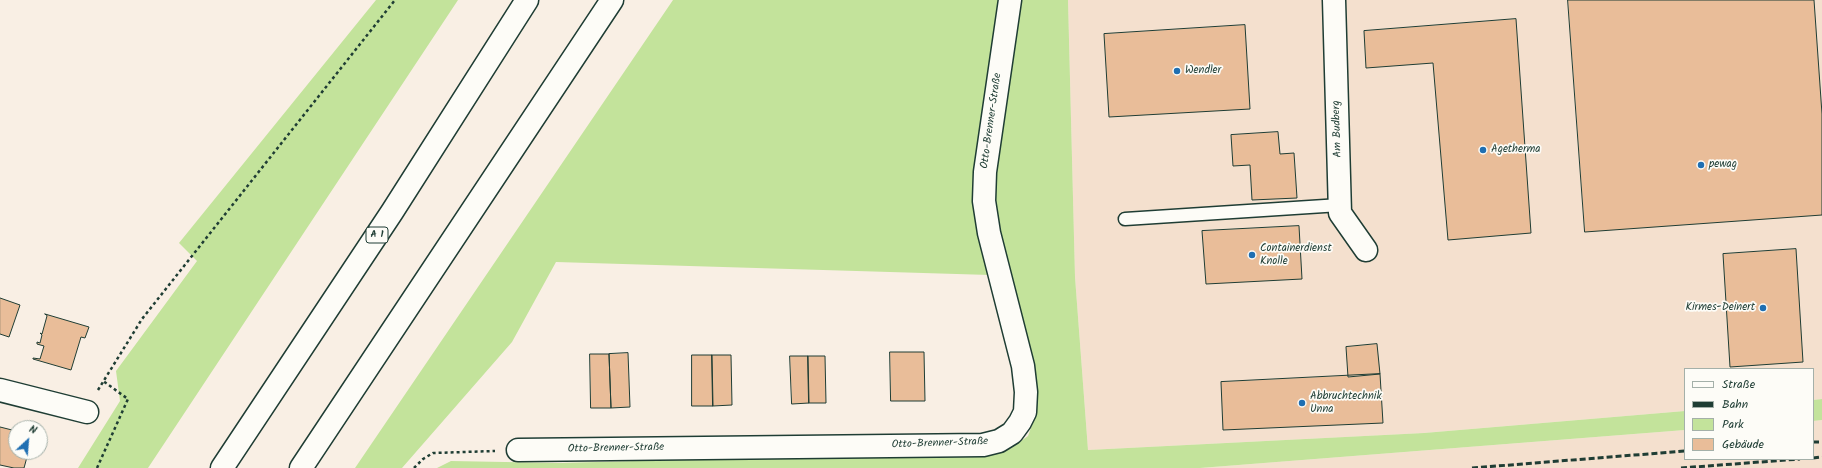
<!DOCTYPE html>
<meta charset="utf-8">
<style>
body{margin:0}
#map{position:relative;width:1822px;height:468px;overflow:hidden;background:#f9efe4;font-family:Kalam,sans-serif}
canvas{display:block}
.legend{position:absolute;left:1684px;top:368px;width:130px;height:92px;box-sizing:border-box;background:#fdfcf7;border:1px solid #a4b0a9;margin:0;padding:5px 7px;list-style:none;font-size:12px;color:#1f3d34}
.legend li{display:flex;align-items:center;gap:8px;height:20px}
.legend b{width:20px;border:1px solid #a4b0a9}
.north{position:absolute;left:8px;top:420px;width:40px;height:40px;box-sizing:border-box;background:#fdfcf7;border:1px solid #a4b0a9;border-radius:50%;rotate:26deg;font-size:11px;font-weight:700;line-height:16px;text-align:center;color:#1f3d34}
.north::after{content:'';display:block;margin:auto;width:14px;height:18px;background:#1f6fb2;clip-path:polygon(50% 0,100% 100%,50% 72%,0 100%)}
</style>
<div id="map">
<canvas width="1822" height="468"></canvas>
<ul class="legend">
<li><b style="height:5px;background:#fdfcf7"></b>Straße</li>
<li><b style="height:5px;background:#1f3d34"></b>Bahn</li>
<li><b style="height:11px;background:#c3e39b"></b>Park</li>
<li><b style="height:11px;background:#e9bd99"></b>Gebäude</li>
</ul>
<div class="north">N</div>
</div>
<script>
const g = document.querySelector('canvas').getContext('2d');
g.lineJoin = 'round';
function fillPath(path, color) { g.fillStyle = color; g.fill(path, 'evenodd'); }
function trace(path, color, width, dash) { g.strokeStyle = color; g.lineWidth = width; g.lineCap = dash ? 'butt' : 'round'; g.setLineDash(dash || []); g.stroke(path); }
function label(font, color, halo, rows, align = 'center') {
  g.font = font + ' Kalam,sans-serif'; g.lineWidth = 3.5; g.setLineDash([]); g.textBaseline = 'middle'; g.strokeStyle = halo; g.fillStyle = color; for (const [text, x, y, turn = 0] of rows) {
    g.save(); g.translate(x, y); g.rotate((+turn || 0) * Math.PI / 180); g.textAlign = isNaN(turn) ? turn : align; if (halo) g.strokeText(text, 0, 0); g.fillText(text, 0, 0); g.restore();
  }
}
fillPath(new Path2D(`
 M1068,0h754v399l-9,1v-31h-128v42l-261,22 -336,17 -13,-173z
 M1822,420v48h-622l485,-38v29h128v-38z`), '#f4e0ce');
fillPath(new Path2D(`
 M376,0h82l-310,468h-70l42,-67 -4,-30 81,-110 -18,-18z
 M673,0h330l-13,275 -434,-13 -44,80 -110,126h-47z
 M1019,0h49l7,277 13,173 336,-17 261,-22v19l-485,38h-763l14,-7 108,2 379,-10 72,-4 18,-13 8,-22 -1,-37 -27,-102 -15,-92z
 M1822,399v21l-9,1v-21z`), '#c3e39b');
const building = new Path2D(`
 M1568,0h246l8,114v101l-237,17z
 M1516,19l15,214 -83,7 -15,-177 -67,5 -2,-37z
 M1245,25l5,84 -141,8 -5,-83z
 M1278,132l2,22 14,-1 3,45 -45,2 -2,-35 -17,1 -2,-31z
 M1299,226l3,53 -96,5 -4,-53z
 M1796,249l7,113 -73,5 -7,-113z
 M0,298l20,7 -11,32 -9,-3z
 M45,314l44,13 -4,11 -4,-1 -10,33 -38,-11v-1l7,1 4,-13 -7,-2v-2l3,1 2,-8 -2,-2 2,1 5,-18z
 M1377,344l3,30 -32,3 -2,-30z
 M890,352h34l1,49h-34z
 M628,353l2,54 -19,1 -2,-54z
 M590,354h19l2,54h-20z
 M692,355h20l1,51h-21z
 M712,355h19l1,50 -19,1z
 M790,356h18l1,47 -17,1z
 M808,356h17l1,47h-17z
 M1380,374l3,49 -160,7 -2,-48z
 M0,427l16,4v21h3l-1,3 9,2 -3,11h-10l-14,-3z`);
fillPath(building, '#e9bd99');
trace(building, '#1f3d34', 1);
const lane = new Path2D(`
 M1125,219l215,-14`);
const street = new Path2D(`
 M1334,0l6,213 26,37
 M0,390l87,22
 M518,450l465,-5 16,-4 13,-8 8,-11 5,-10 1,-20 -3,-26 -34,-133 -5,-32 1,-29 25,-172`);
const highway = new Path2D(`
 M222,468l170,-256 135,-212
 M301,468l311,-468`);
trace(lane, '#1f3d34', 15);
trace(street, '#1f3d34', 25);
trace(highway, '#1f3d34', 25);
trace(new Path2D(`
 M98,390l44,-71 253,-319
 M97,468l31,-69 -25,-18
 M414,468l9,-9 10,-6 62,-2`), '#1f3d34', 2.5, [3, 3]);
trace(lane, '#fdfcf7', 12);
trace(street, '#fdfcf7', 22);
trace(highway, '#fdfcf7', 22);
trace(new Path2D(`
 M1813,442h9
 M1813,458l9,-1
 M1472,468l213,-17
 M1681,468l119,-9`), '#1f3d34', 3, [6, 3]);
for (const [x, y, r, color] of [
 [1177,71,4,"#1f6fb2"],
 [1483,150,4,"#1f6fb2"],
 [1701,165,4,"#1f6fb2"],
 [1252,255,4,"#1f6fb2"],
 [1763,308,4,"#1f6fb2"],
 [1302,403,4,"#1f6fb2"]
]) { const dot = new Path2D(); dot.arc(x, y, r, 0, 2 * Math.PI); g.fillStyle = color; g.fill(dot); trace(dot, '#fdfcf7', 1.5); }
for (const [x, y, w] of [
 [377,235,22]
]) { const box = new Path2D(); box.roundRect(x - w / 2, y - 8, w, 16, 3); g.fillStyle = '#fdfcf7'; g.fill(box); trace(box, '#1f3d34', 1); }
label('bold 10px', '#1f3d34', null, [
 ["A 1",377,235]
]);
label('11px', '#1f3d34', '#fdfcf7', [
 ["Wendler",1185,71],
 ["Agetherma",1491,150],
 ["pewag",1709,165],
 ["Containerdienst",1260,249],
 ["Knolle",1260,262],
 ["Kirmes-Deinert",1755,308,"right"],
 ["Abbruchtechnik",1310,397],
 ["Unna",1310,410]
], 'left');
label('11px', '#1f3d34', '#fdfcf7', [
 ["Otto-Brenner-Straße",992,121,-82],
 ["Am Budberg",1338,129,-92],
 ["Otto-Brenner-Straße",940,444,-2],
 ["Otto-Brenner-Straße",616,449,-1]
]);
</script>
